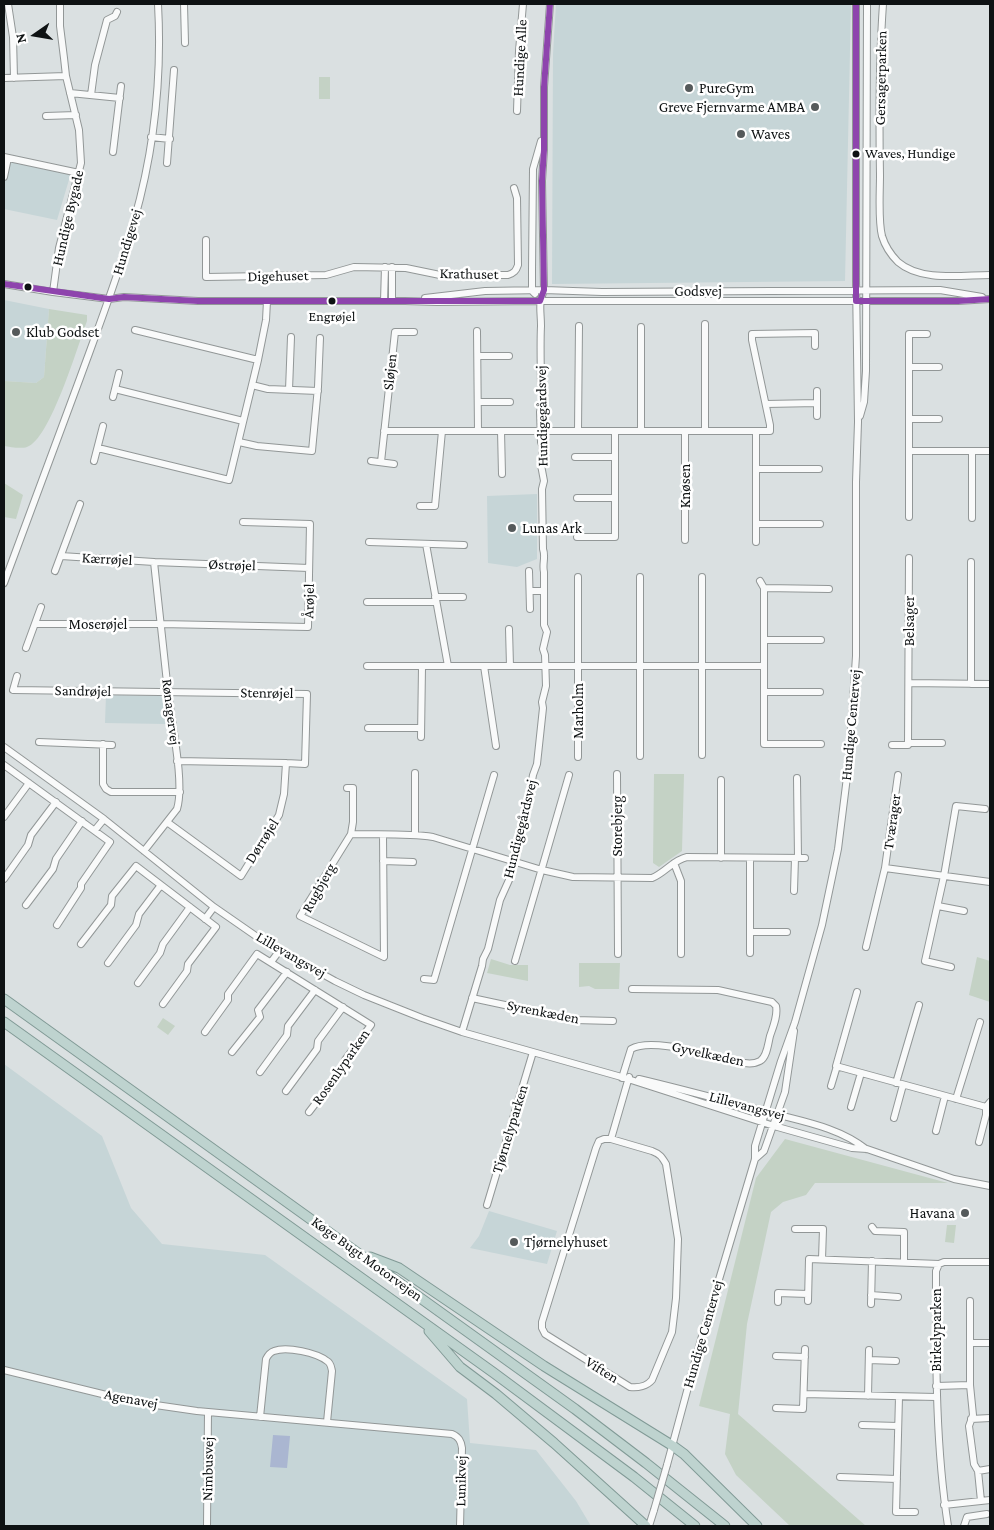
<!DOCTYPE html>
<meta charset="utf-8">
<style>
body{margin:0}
#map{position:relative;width:994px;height:1530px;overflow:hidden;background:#dae0e1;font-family:"Crimson Pro",serif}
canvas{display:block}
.frame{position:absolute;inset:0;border:5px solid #0e1213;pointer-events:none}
.north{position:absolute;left:10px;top:10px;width:50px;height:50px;-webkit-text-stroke:4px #fff;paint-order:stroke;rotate:257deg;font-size:14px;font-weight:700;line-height:20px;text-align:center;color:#0e1213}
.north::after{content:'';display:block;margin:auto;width:18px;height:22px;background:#0e1213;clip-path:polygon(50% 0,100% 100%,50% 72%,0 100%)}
</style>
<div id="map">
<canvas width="994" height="1530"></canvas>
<div class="frame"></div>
<div class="north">N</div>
</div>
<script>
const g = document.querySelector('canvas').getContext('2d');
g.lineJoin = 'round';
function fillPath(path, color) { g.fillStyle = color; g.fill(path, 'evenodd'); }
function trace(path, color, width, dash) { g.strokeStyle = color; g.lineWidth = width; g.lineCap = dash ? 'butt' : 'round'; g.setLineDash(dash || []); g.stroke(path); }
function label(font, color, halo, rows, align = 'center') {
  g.font = font + ' "Crimson Pro",serif'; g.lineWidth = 5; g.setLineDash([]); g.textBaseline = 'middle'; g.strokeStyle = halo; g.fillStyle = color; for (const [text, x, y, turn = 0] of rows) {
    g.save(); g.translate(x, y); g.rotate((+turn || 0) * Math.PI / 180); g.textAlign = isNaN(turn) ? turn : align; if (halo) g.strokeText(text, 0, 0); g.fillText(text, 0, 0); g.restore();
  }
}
fillPath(new Path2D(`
 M556,4h295l-6,277 -293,3 1,-230z
 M4,158l67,15 -14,47 -53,-11z
 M4,300l45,9 -5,68 -8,6 -32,-2z
 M537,494v65l-20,8 -29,-4 -1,-67z
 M106,695l54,1 4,4 2,24 -61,-1z
 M4,1064l98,72 29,72 31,36 103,11 202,144 3,44 66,7 40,51 15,25h-587z
 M489,1211l68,20 -10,33 -77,-16 9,-12z`), '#c6d5d7');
fillPath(new Path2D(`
 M319,77h11v22h-11z
 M49,309l38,6v6c-9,24 -37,119 -60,126 -6,2 -17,0 -23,-1v-65l32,2 8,-6z
 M4,483l19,12 -7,24 -12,-2z
 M654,774h30l-2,77 -23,16 -6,-4z
 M977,957l13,4v41l-21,-7z
 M491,959l19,6h18v16l-41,-8z
 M579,963h41l-1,26h-24l-6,-3 -10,1z
 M163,1018l12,8 -7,9 -11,-8z
 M785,1139l163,44h-133l-9,12 -23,7 -12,10 -24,112 -9,90 128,112h-76l-54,-51 -11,-21 5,-40 -31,-8 57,-228z
 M947,1225h9l-2,18 -9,-1z`), '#c4d2c5');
fillPath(new Path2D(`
 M273,1435l17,1 -3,32 -17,-1z`), '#aab6d1');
const minor = new Path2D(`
 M8,4l5,33 1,41
 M184,4l1,39
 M883,4c-4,57 -4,114 -3,171 0,18 -2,45 2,61 3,10 9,19 16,26 23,20 64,13 92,13
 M4,78l62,-2
 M70,93l50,5
 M91,95l4,-30 12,-45 8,-4 2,-4
 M517,111l2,-60 4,-47
 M46,116l30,-1
 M151,137l19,2
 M113,152l8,-66
 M4,157l75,16
 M167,163l7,-93
 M4,177l4,-19
 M206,240v37l120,-2 28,-8 52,1 34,7h68c6,-2 8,-4 10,-10l-1,-67 -3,-10
 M392,267v34
 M4,284l49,8 56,7 15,-2 74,4h207l32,1 103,-1h418l32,-2
 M53,292l6,-44 22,-85 -2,-33 -13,-54 -2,-18 -4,-32v-22
 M535,294l-3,-3v-21l1,-101 8,-28
 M425,298l60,-7 59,-1 58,2 338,-2 42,7
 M384,301l1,-34
 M705,324v107
 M135,330l123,30
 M477,331l1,100
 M478,356h31
 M909,367h30
 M252,385l16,4 50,2
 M115,389l128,32
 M289,390l2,-53
 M113,397l6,-24
 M478,402h32
 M766,404l51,-1
 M817,416v-25
 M860,416l4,-14 2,-31 1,-367
 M909,419h30
 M578,430l1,-104
 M384,431h386v-6l-18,-85v-6l63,-1v13
 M501,431l1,43
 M641,431v-104
 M685,431v109
 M756,431v111
 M239,442l18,4 55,5 6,-64 2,-49
 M98,448l131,32 29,-120 8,-40 1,-19
 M909,451h81
 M575,457h40
 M94,461l9,-35
 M371,461l23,3
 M381,462l14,-130h19
 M756,469h63
 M577,498h38
 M420,506h15l7,-75
 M909,517v-183h18
 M972,518v-67
 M756,524h64
 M577,537h38v-106
 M369,542l95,3
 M426,544l22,122
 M61,556l93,6 155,6
 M55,571l25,-67
 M529,571l1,38
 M760,581l4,7
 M4,583c25,-68 51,-137 76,-205 19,-52 39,-104 54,-157 20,-70 28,-145 24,-217
 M530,591h14
 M435,597h28
 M367,602h69
 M35,624h126l147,3 2,-103 -67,-2
 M509,629l1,37
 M764,640h57
 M26,648l15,-41
 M367,666h397
 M484,666l12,80
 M17,676l-4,14 294,4 -2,70 -19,-1
 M909,683l81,1
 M971,684v-122
 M764,692h56
 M368,728h53
 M421,737l1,-70
 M39,742l73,3
 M908,743h34
 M103,744v40l3,5 5,3h69
 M821,744h-57v-156l65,1
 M892,745h16l1,-187
 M4,747l100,72 110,88 49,34 72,40 29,14 58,23 40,14 163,46 149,48 78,22 15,1 87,30 36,7
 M702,755v-178
 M640,756v-179
 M578,757v-180
 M4,765l106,77 -29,42v4l-24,37
 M617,774l1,180
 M797,778l1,80
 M721,780v78
 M347,788h6v34l-2,12 -51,82 84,41 -1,-122
 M4,817l25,-34
 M167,822l74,54 38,-61 5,-21 2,-31 -109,-2
 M95,830l9,-11
 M351,834c27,1 55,-1 82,3l109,33 31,7 79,1c14,-6 21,-18 35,-21l118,1
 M415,834v-61
 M144,851l33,-42c8,-26 -6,-88 -9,-117 -5,-43 -9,-87 -14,-130
 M383,861l30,1
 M674,863l7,18v73
 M885,868l105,14
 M4,879l24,-34 3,-10 25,-33
 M794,891l1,-33
 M26,905l27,-36 3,-10 26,-38
 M938,906l26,5
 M205,919l9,-12
 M750,932h37
 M81,944l30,-39 1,-9 24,-30 80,61 -28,37 -1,7 -24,33
 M866,947l19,-79 13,-93
 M750,953v-95
 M515,961l54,-186
 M271,962l9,-12
 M108,963l28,-38 3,-11 22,-29
 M951,967l-26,-6 19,-85 12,-70 29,3
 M424,979l10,1 60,-205
 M138,983l22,-30 3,-9 27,-37
 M857,992l-21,74 150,41 4,-5
 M472,998l103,22 38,1
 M205,1032l23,-32v-6l29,-40 114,71 -26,35v5l-36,47
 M462,1032l20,-66 1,-7 5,-10 12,-49 9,-20 8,-38 7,-15 9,-52 4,-11 6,-56 -1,-6 4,-16 -1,-31 -2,-6 4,-17 -3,-7v-53c-2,-8 2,-15 -1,-23l-1,-60 2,-8 -3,-16 2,-17 -2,-6 -1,-30 3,-16 -2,-7c0,-21 -1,-42 0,-63 0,-15 -3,-21 3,-36l-2,-109 2,-31v-63l6,-83
 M232,1052l28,-35 -2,-7 29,-38
 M260,1072l27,-37 1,-9 27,-36
 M622,1078l9,-29c21,-12 75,6 99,11 9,2 21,6 30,1 7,-4 8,-17 10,-25 3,-9 8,-20 6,-30l-4,-4 -54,-12 -86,-1
 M639,1079c42,10 83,21 125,32 35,10 73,15 102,38
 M896,1083l23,-78
 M831,1086l6,-20
 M286,1091l31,-42 1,-8 25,-34
 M956,1099l24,-77
 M851,1107l10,-34
 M894,1118l9,-33
 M936,1131l9,-35
 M604,1139h7l41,12c8,3 10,6 14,13l12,75 -2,59 -4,34 -20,48c-5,6 -14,8 -22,7l-85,-53 -3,-6v-6l54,-174 3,-7z
 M611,1139l18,-62
 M979,1142l7,-27v-8
 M755,1159l9,-8 21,-59 9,-61
 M487,1205l46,-153
 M872,1227l3,4 29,1v29
 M795,1229h28l-1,30
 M871,1295l27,2
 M808,1301l1,-42 130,5
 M970,1301v84l3,30 -4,11 5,38 4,7 3,30
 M778,1302v-9l30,1
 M871,1304l1,-43
 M971,1343h19
 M776,1356l29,1
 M869,1360l27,1
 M4,1370l131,32 62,9 255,23c7,3 9,7 10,14l-2,78
 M936,1386l34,-1
 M804,1394l132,3
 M868,1396l1,-46
 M899,1397l-3,115h19
 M776,1408l27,1 2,-60
 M260,1417l6,-58c2,-4 5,-7 8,-8 13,-5 43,2 53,10 4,2 4,6 5,10l-5,51
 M971,1419l19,-1
 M862,1425l36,1
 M667,1465l33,-122 55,-184v-13l26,-85 14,-39 27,-97 16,-76 11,-88 7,-105v-174l2,-60 -2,-141v-277
 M978,1471l12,-2
 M840,1477l57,2
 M944,1505l46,-5
 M207,1526l1,-114
 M649,1526l5,-16
 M948,1526c-13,-84 -12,-170 -12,-255l3,-7 5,-2h46
 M964,1526l3,-9 20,-3`);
const highway = new Path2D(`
 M4,999l571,410 71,54 79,63
 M4,1022l490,351 140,104 61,49
 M370,1257l29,11 145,98 129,80 11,8 73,72
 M429,1331l31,36 36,27 58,49 92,83`);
trace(minor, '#929797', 8);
trace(highway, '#819a96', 11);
trace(minor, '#f9fafa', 6);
trace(highway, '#bed3cf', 9);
const minorBridge = new Path2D(`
 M654,1510l13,-45`);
trace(minorBridge, '#929797', 8, []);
trace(minorBridge, '#f9fafa', 6);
trace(new Path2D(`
 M856,4v297h102l32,-2
 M4,284l105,15 15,-2 74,4h342l4,-11 -2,-109 2,-31v-63l6,-83`), '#8e44ad', 6);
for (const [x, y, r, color] of [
 [689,88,5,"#555a5b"],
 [815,107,5,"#555a5b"],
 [741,134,5,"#555a5b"],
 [856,154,4.5,"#0e1213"],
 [28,287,4.5,"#0e1213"],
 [332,301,4.5,"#0e1213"],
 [16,332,5,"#555a5b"],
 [512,528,5,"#555a5b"],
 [965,1213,5,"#555a5b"],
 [514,1242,5,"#555a5b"]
]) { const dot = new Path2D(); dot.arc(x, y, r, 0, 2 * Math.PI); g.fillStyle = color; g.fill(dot); trace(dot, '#fff', 2); }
label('14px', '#0e1213', '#fff', [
 ["Waves, Hundige",865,154],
 ["Engrøjel",332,317,"center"]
], 'left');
label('15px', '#0e1213', '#fff', [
 ["Hundige Alle",520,58,-87],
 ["Gersagerparken",881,78,-89],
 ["Hundige Bygade",68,218,-77],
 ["Hundigevej",127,242,-73],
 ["Krathuset",469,274,1],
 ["Digehuset",278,276,-1],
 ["Godsvej",698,291],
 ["Sløjen",390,372,-84],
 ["Hundigegårdsvej",542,416,-91],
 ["Knøsen",685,486,-90],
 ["Kærrøjel",107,559,3],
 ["Østrøjel",232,565,2],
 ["Årøjel",309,601,-89],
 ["Belsager",909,621,-90],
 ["Moserøjel",98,624],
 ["Sandrøjel",83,691,1],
 ["Stenrøjel",267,693,1],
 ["Marholm",578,711,-90],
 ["Rønagervej",171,712,83],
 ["Hundige Centervej",851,725,-85],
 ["Tværager",892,822,-82],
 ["Storebjerg",617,826,-90],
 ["Hundigegårdsvej",520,829,-76],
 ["Dørrøjel",262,841,-58],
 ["Rugbjerg",319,888,-61],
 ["Lillevangsvej",291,955,30],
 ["Syrenkæden",543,1012,11],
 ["Gyvelkæden",708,1054,12],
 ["Rosenlyparken",341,1067,-55],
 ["Lillevangsvej",747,1106,15],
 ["Tjørnelyparken",510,1129,-73],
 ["Køge Bugt Motorvejen",367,1259,36],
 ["Birkelyparken",936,1330,-90],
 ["Hundige Centervej",703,1334,-74],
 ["Viften",602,1370,32],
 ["Agenavej",131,1399,11],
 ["Nimbusvej",208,1469,-89],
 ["Lunikvej",461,1481,-89]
]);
label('15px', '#0e1213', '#fff', [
 ["PureGym",699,88],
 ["Greve Fjernvarme AMBA",805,107,"right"],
 ["Waves",751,134],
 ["Klub Godset",26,332],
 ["Lunas Ark",522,528],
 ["Havana",955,1213,"right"],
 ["Tjørnelyhuset",524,1242]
], 'left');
</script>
